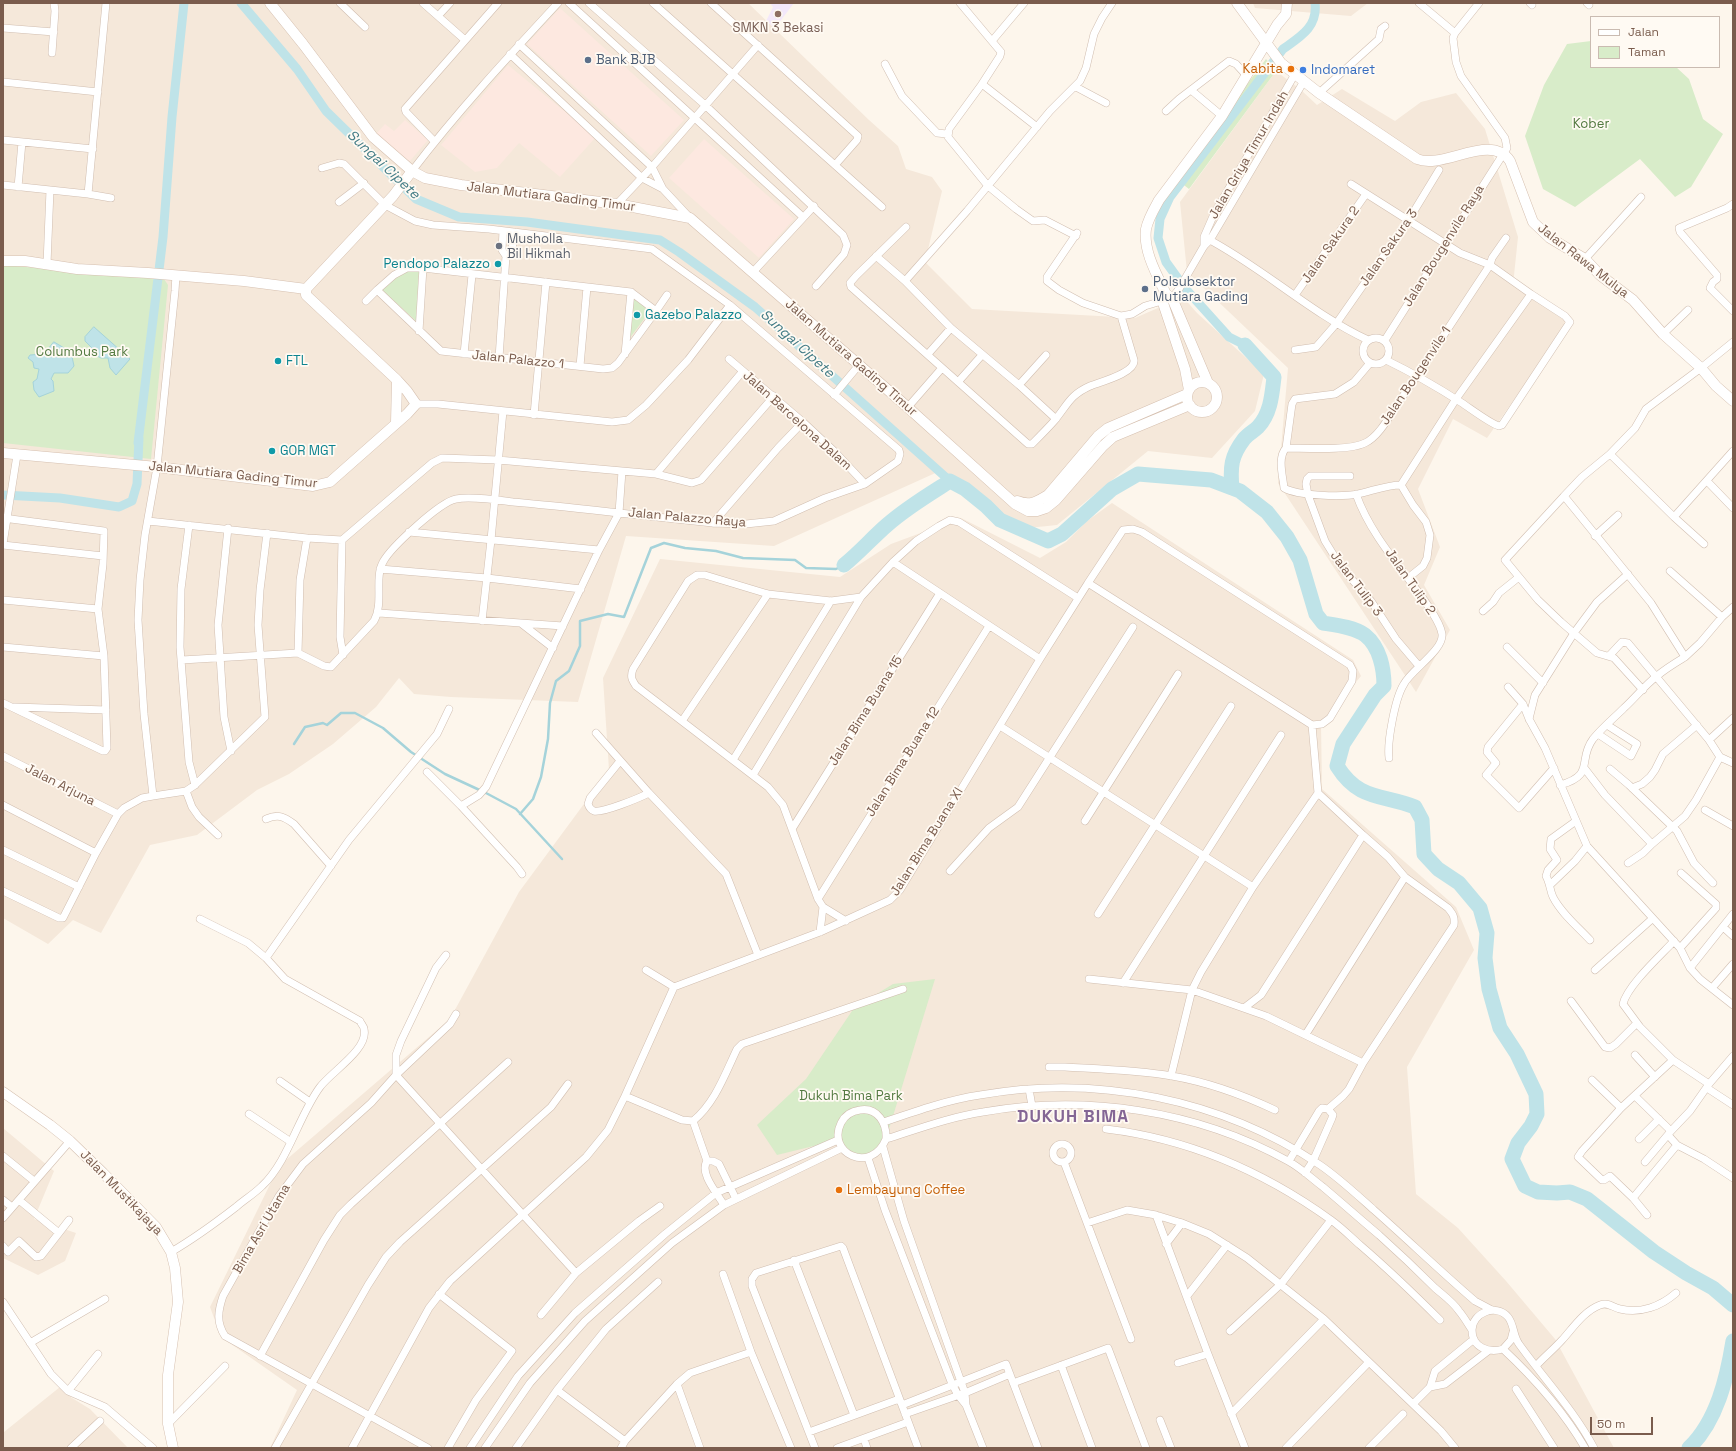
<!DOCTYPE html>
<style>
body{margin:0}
#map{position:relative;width:1736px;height:1451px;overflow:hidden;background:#fdf6ec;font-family:"Space Grotesk",sans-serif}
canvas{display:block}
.frame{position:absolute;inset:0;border:4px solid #7a5c4d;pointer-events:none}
.legend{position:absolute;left:1590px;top:16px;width:130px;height:52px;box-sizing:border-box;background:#fffaf3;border:1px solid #cabbb1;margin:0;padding:5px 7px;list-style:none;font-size:12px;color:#7a5c4d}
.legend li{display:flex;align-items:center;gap:8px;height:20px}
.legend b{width:20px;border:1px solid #cabbb1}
.scale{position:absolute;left:1590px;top:1417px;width:63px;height:18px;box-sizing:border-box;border:2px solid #7a5c4d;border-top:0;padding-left:5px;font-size:12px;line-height:14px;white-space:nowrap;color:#7a5c4d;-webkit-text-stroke:3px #fffaf3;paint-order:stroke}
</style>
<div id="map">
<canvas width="1736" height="1451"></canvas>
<div class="frame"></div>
<ul class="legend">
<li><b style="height:5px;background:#fff"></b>Jalan</li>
<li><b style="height:11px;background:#d8ecc9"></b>Taman</li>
</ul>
<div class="scale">50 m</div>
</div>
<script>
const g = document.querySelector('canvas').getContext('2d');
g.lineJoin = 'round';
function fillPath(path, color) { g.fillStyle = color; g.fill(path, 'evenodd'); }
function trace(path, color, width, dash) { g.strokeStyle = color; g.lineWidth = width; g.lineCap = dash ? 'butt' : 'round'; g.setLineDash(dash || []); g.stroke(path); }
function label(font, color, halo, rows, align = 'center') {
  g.font = font + ' "Space Grotesk",sans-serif'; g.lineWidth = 3.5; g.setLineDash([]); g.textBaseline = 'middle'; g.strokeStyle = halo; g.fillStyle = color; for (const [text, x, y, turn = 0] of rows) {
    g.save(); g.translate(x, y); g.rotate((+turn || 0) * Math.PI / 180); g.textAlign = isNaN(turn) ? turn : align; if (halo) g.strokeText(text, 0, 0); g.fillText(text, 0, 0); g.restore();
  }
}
fillPath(new Path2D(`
 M3,3h745l121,117 29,26 8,23 26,8 10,14 -17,71 47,47 163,9 48,-21 14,16 67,61 -9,37 -43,47 -64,-7 -91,74 -29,3 -31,-15 -55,-43 -168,76 -148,-10 -48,166 -127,-5 -37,-3 -15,-16 -23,29 -43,37 -44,30 -32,16 -60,45 -47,10 -49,88 -28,-13 -25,24 -45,-26z
 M1253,3h115l-17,13 -96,-8z
 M1276,71l25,19 16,15 25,-16 53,32 26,-19 35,-9 29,36 33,108 -5,48 55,38 -81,115 -34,-19 -35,70 22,58 -16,38 26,45 -34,62 -138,-209 10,-115 -101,-96 -7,-70z
 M1112,503l241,157 8,16 -40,49 1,64 134,118 18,43 -67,117 9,127 42,34 48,53 49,58 59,109h-1344l27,-58 -76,-53 -11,-30 69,-141 171,-147 69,-127 90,-122 -6,-92 57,-119 180,18 51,-33 70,-26 79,40 26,-16 21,-21z
 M3,1128l51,43 -20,48 42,14 -11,28 -27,14 -35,-17z
 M60,1387l12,11 18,11 38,39h-125v-17l1,1z`), '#f5e8da');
fillPath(new Path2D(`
 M560,8l124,112 -33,36 -124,-112z
 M508,65l88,72 -36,40 -41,-34 -22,25 -22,4 -34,-27z
 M405,120l23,20 -18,21 -5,-1 -31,-24 11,-12 9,7z
 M704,139l90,80 -35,39 -90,-80z`), '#fde8e0');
fillPath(new Path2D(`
 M770,3h24l-19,25 -9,-7 7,-14z`), '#f3e8fa');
fillPath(new Path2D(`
 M1591,41v26h85l13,12 14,40 20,15 -32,53 -16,10 -35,-38 -65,48 -32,-18 -18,-53 19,-51 23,-41z
 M1266,59l10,12 -87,118 -13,-10z
 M3,265l161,14 4,6 -17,174 -148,-16z
 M408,271l11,1 -3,49 -35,-32 7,-8z
 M633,298l17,13 -21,28z
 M935,979l-49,160 -12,16 -23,1 -13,-16 -61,15 -20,-30 49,-46 48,-71 39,-24z`), '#d8ecc9');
const water = new Path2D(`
 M94,327l36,32 -14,16 -6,-7 -2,-10h-7l-4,-2v-6l-4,-1 -8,-8v-4z
 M54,342l17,10 3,14 -6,7h-14l-3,6 2,2 1,10 -15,6 -5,-7 -1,-8 4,-3 2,-10 -5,-1 -1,-6 -5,-4 2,-3 14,-1z`);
fillPath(water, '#bfe3e8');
trace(water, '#a5d3da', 1);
trace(new Path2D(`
 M294,744l11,-17 18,-4 4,2 14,-12h14l28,15 28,24 34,22 41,19 30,16 46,50
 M520,814l13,-15 8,-22 7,-38 2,-36 6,-22 13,-10 11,-25v-25l28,-7 16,3 27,-69 13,-5 21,5 31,3 27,7 52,2 11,8 30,1 8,-4`), '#a5d3da', 2.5);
trace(new Path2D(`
 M241,3l56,66 29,42 90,88 43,18 68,5 133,18 19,12 76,55 195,174
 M1245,345l-16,-8 -45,-50 -18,-25 -8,-24 2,-19 10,-22 113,-148c17,-12 35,-22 32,-46
 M138,443l25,-206 9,-120 12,-114
 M3,495l57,3 59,9 13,-6 5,-17 2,-46`), '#bfe3e8', 9);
trace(new Path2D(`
 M1232,488c-2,-21 -1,-32 12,-49 4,-5 10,-8 14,-12 13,-14 14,-33 16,-50l-29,-32
 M844,565c16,-13 28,-27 43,-40 19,-17 41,-30 63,-44l15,8 21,17 14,14 48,21 14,-7 50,-45 26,-15 73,6 29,11 27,21 20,25 13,23 16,54 7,9c13,2 31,4 42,12 15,12 19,34 19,51l-9,9 -32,49 -6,22c22,35 45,28 78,41l7,13 2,34 14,15 21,14 21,25 7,25 -2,25 4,31 11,39 17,26 19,40 1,20 -6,12 -13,17 -6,16 13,27 13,6 19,1 13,-1 17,7 67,53 32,21 27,15 20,17
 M1689,1448c28,-27 38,-70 44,-107`), '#bfe3e8', 15);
const street = new Path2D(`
 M340,3l25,24
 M423,3l42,37
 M569,3l234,214
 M589,3l116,102 138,130 4,10 -3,9 -28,32
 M653,3l229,204
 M711,3l147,133 -1,4 -22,25
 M960,3l41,49 -1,4 -18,28 55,43
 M1419,3l36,30
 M1530,3l2,2
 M1587,3l2,2
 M438,16l12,-13
 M3,28l51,4
 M992,41l32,-38
 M519,44l133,123 11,22 27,29
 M52,53l3,-42 -1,-8
 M510,54l132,124 21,11
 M885,64l17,32 35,37 10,1
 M3,82l95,10
 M982,84l-33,45 -1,8 40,49 28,23 17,12 12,-1 31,16
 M1076,87l30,16
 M1191,90l31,26
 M1319,93l60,-54 2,-10 4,-3
 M1166,111l13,-12 50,-38 7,3 11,12
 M3,140l90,9
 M434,141l-28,-29 -1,-3 93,-106
 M322,168l17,-5 5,1 41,41 30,16 18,4 56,4 163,20 78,56 169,145 1,4 -2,7 -33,23 -40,14 -51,23 -28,3 -33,-1 -94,-10 -20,37 -113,237 -7,8 -18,11 56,61 5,7
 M412,171c45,-59 96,-114 146,-168
 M1351,184l109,69 30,12 41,29
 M3,185l85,9 23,4
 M18,187l4,-45
 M88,194l18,-191
 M339,202l25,-19
 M617,204l35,-37 106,-122
 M1733,204l-6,4 -48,20 1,4 37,43v4l-4,3 -3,6 23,23
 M906,227l-50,49 -6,7 1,4 177,157h4c8,-8 16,-16 23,-24 13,-16 15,-25 35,-34 10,-4 46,-13 44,-26l-13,-44 11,-2 13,-8 27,-8 7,-9 25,-43 6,-6 94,-159
 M503,231l-1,19 4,6
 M1077,233l-30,44v4l12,9 24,13 38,13
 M1206,238c56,29 104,75 162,102
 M1204,246v-9l10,-23 81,-140
 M506,256l6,-5 2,-19
 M876,256l29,25 46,47 68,57 37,34
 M1585,259l56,-62
 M47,264l3,-74
 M407,268h16l208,24 25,19 -38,52 -6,5 -9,1 -162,-18 -64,-61 17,-15z
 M753,272l61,-66
 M176,275l-1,16 -18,176 -12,68 -5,45 -2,40 6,94 9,82 33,-5 9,-6 70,-68 -7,-92 2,-35 7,-57
 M905,281l62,-70 83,-100 30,-30 6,-13 8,-34 8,-16 10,-15
 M1295,295l71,-101
 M366,301l11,-11
 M656,311l11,-16
 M419,331l4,-63
 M1663,334l25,-24
 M1363 351a13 13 0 1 1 26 0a13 13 0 1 1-26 0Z
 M1385,340l122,-192 -2,-10 -44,-62 -5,-14 -3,-24 2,-5 24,-30
 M1295,350l21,-3 20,-23 72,-103 31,-51
 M464,354l8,-79
 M625,354l6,-62
 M928,354l23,-26
 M499,358l7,-102
 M729,359l74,63 31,29 31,33
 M1386,360c27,13 51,27 76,43 9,6 29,21 37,23l3,-1 68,-103 -5,-6 -34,-22 -75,105 -55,86
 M580,366l7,-79
 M958,382l24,-27
 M1019,385l27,-30
 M834,395l25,-30
 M416,404h22l174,18 16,-2 18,-15 42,-45 42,-55
 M908,407l34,-39
 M534,415l12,-133
 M1286,448c19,0 63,3 79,-5 15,-7 26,-30 36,-44 30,-44 59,-89 89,-134l2,-7 14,-20
 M1286,448c-9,10 -3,28 -2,40 14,8 58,9 74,6 14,-3 29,-9 43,-9
 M1286,448l6,-44 3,-5 40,-5 19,-12 16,-19
 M1610,454l64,63 30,27
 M656,474l36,9 9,-3 73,-84
 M1350,476h-40l-3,3 -1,5 2,11 17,46 16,26 30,34 25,38 23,27
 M1707,481l26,27
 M1401,485l12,20 13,17 4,13 -3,23 -4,8 -15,12
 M1356,494c11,31 31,57 51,83 9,12 33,42 35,57 2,16 -31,36 -38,50 -9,14 -17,58 -15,74
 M1564,496l-59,64 33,40 23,22 36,31 17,5 29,32
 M1674,517l59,-66
 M3,518l101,13 -1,33 -5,45 6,47 3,92 -2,3h-2l-100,-48
 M148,521l159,17 35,2
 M713,523l65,-75 25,-26
 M189,525l-8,64 -1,58 9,115 6,23
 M228,528l-10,97 6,92 7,34
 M409,532l190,18
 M1595,536l23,-21
 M3,544l14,-89
 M3,545l100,11
 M893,562l147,97
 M380,569l107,9 94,11
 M1670,571l52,46 11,-10
 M3,600l95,9
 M1483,611l10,-9 6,-9 20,-16
 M379,613l184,13
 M1722,617l-22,26 -15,14 -34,-54 -87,-107 18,-19 28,-23 25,-26 11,-19 55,-41 32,-26
 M482,621l9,-81 12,-129
 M522,624l31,24
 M3,647l101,9
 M1507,647l36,36
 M298,653l2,-73 7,-42
 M343,655l-3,-18 2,-97 90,-77 10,-5 56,2 158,14 87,-103
 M1609,656l13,-14 6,1 81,97 11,17 13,6
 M182,660l116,-7 26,13 7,1 43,-46c10,-18 0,-43 9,-59 8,-15 57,-60 73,-63 15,-3 41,1 57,3 35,3 70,7 106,11l3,-42
 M1508,687l15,17 6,15 16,29 42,98 93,102 10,20 10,11 33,26
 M1523,704l-35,43 -1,5 9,11 -10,12 33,33 35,-40
 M14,707l92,3
 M1529,719l6,-24 39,-62 23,-31 31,-28
 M682,721l86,-127
 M1000,726l253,161
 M596,733l53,60 77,81 32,81
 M1598,734l33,22 6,-12 -30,-19
 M1709,740l24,-22
 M3,756l115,58
 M733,760l98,-159
 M620,761l-30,37 -2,6c1,3 3,6 6,7 9,2 45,-13 55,-18
 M1585,769l20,26 47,49 33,-28 11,-16 24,-43
 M1610,769l19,16 48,46 17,32 19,20
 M427,772l34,34
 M753,775l108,-178
 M1560,785c36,-10 17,-25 33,-46 9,-11 21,-21 31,-31 11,-10 21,-23 33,-32 8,-7 18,-13 28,-19
 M1632,788l10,-4 8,-7 5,-7 8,-16 34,-29
 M186,791l6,16 7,10 19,18
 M1318,793l45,42
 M3,805l93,48
 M1705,810l28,16
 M266,819c12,-5 17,-3 28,5l37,42
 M1085,821l93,-147
 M1576,821l-25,18 -1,10 7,11 -9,10 -2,6c4,7 4,15 7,21 8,16 24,29 37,43
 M792,829l148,-236
 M3,850l76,37
 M1628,863l15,-10 9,-9
 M950,871l39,-43 29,-21 115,-180
 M1551,884l24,-23 12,-15
 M3,891l56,27h4l33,-65 22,-39 6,-6 18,-10 11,-2
 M818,899l171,-273
 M1098,914l133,-208
 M846,921l-23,-14 -5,-8 -35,-94 -15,-18 -132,-101c-4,-6 -6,-9 -3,-17l55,-88 9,-6h8l63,19 63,7 30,-4 32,-35 23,-21 23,-15 11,-6 9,2 119,76
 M1723,927l10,9
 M820,932l3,-25
 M1674,941c-14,15 -47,45 -51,63l17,23 33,33 36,24
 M1680,948l36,-40v-4l-35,-31
 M266,958l83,-118 88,-106 12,-25
 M1690,968l43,-54
 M646,970l28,17 146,-55 70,-32 10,-10 140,-231 48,-76 224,142 10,-1 8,-6 22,-37 1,-10 -3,-6 -208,-133 -9,-3 -10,1 -35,53
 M1595,970l57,-51
 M1089,979l103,11 74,26 97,47
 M1123,983l158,-248
 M1712,988l21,-24
 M1571,1001l34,46 5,1 6,-4 21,-21
 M1244,1008l17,-13 102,-160 25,22 17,20 43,31c5,6 7,9 6,17l-91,138 -14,26 -6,7 -15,13 -6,-1 -3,3 -30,50
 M1306,1034l99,-157
 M1635,1055l20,22
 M1049,1067h16c35,2 72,3 107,9 35,6 71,19 103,34
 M396,1075l180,198
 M396,1075v-20l5,-14 35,-73 10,-13
 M1171,1076l21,-86 9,-18 52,-85 65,-94 -6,-68
 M1592,1080l29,28
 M280,1081l30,21
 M1707,1088l26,17
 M1029,1089l3,17
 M625,1096l57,24 11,1c22,-18 32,-47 44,-72l5,-5 161,-55
 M1635,1096l36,35
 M249,1114l42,28
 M693,1121l14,40c-8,12 10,32 17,44
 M884,1122c32,-11 63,-22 96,-27 117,-21 241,4 340,70 19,13 36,29 54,45 34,30 66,61 101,91l17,9
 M1106,1129c83,10 157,42 225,91 10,7 20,17 29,25 28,24 54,49 80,75
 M1668,1135l9,10 27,14 29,19
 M886,1139c1,-15 -8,-32 -26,-29 -8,1 -15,5 -19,13 -15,30 30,52 45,16 32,-10 64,-22 97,-27 103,-18 213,-2 305,49 13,7 23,17 35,26 19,16 37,32 56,48 19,17 38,35 56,53 8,7 18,14 24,23 5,6 9,13 13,19
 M1639,1139l20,-20
 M1053 1153a9 9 0 1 1 18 0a9 9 0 1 1-18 0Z
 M883,1147l21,74 61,172 1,12 17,43
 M3,1156l31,25
 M868,1158l17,52 67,174 6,11 8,10
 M707,1161h6l6,3 17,35
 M1064,1162l67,177
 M1645,1162l26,-31 19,-20 19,-27 24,-28
 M1305,1173l8,-12 19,-43 1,-3 -5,-6
 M1633,1198l-23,-22 -6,4h-2l-24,-23 4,-6 39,-43 52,-48
 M3,1200l9,7
 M19,1200l40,33
 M1647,1215l-14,-17 44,-53
 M3,1218l67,-77
 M1087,1223l40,-13 29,5
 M1166,1244l16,-21
 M3,1246l5,6 11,-11 17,16 5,-1 28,-36
 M171,1252c24,-14 43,-28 65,-45 8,-7 18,-13 26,-21 26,-24 37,-71 58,-99 11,-15 49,-38 44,-58 0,-3 -3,-5 -4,-8l-75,-42 -19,-21 -18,-15 -48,-24
 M794,1260l60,155
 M723,1274l28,78 40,96
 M439,1294l73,57 -36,49 -28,48
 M1187,1296l40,-51
 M3,1302l48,72 17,17 37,16 48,41
 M541,1315l35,-42 63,-52 21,-15
 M1230,1331l51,-47 50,-64
 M1513,1332l-2,8 -8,9c-14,4 -31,-1 -31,-19 0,-17 24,-27 36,-13 6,7 5,19 11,27 25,35 55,66 75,104
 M30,1343l75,-44
 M1503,1349c32,30 60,61 82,99
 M260,1356l64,-116 16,-25 11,-11 157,-142
 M1178,1363l30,-9
 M1061,1365l31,83
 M1536,1366c8,-9 18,-17 26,-26 11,-12 22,-29 38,-35 8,-3 12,2 20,4 21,5 41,-3 56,-16
 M1013,1383l95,-35 38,100
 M677,1384l23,64
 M1430,1387l15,-3 43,-33
 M1516,1389l38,59
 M557,1390l49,-61 52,-47
 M68,1391l30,-37
 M1413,1404l17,-17 5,-16 39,-32
 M902,1405l104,-41 32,84
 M905,1414l60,-21 45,-19
 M1231,1414l93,-95
 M1160,1420l11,28
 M168,1424l57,-58
 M809,1432l90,-33
 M864,1439l3,9
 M71,1448l29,-27
 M275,1448l93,-163 18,-28 14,-15 151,-135 17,-23
 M352,1448l77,-140 21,-27 136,-124 22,-27 17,-34 49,-109
 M428,1448l-203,-112c-9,-14 -7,-25 -2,-40l56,-100 24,-32 68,-61 25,-28 54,-51 6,-10
 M470,1448l48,-72 57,-63 90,-79 51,-41 122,-53
 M485,1448l45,-65 55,-62 87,-78 52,-38 118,-57
 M516,1448l41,-58 68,51
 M621,1448l4,-7 52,-57 13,-11 61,-21
 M815,1448l-63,-162v-7l4,-6 85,-27 2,2 75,200
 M837,1448l71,-26
 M1245,1448l-37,-94 -52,-139 26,8 27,11 38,24 77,61 45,43
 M1286,1448l83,-86 72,69 14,17
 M1369,1448l34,-34`);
const secondary = new Path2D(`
 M270,3l33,41 70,93 39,34 13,7 36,7 156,19 73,14 214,186 111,100 13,7h9l9,-3 10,-8 47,-54 10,-9 77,-32
 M1237,3l44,60 38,30 98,66c26,11 74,-27 93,2l23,61 17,16 35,21 15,16 33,25 30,34 38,34 15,18 17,15
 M3,261h22l52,8 71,4 96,8 62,8
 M1166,294c-9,-19 -23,-43 -20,-65 2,-10 8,-20 13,-29l63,-84 55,-91 9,-11 1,-11
 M1166,294l-4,6 23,69 4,21
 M1166,294l6,4 36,85
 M1187 397a15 15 0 1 1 30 0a15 15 0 1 1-30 0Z
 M396,423l1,-43
 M3,453l154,14 156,19 17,-4 77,-68 9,-10 -9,-13 -10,-11 -91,-85v-6l87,-93 19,-25
 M1017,501c13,5 20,1 31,-6l50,-59 10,-8 79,-34
 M3,1092l47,33 20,16 33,32 53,54 15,25 4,16 3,34 -10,73v49l5,24`);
trace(street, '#d1beb0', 8);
trace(secondary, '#d6c0b0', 11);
trace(street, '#fff', 7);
trace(secondary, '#fff', 10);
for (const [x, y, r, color] of [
 [778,14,4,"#8d6e63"],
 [588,60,4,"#5c6f8a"],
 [1291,69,4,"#e8710a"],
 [1303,70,4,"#3f7fe0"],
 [499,246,4,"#6b7280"],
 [498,264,4,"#0f9aa8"],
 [1145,289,4,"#5c6f8a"],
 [637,315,4,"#0f9aa8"],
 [278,361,4,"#0f9aa8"],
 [272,451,4,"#0f9aa8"],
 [839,1190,4,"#e8710a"]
]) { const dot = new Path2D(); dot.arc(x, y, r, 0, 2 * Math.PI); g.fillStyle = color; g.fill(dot); trace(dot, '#fffaf3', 1.5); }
label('13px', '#785e54', '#fffaf3', [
 ["SMKN 3 Bekasi",778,28]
]);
label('13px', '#4e5e75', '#fffaf3', [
 ["Bank BJB",596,60],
 ["Polsubsektor",1153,282],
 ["Mutiara Gading",1153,297]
], 'left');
label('13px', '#c56008', '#fffaf3', [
 ["Kabita",1283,69],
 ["Lembayung Coffee",847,1190,"left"]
], 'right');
label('13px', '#366cbe', '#fffaf3', [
 ["Indomaret",1311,70]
], 'left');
label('13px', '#537a41', '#fffaf3', [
 ["Kober",1591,124],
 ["Columbus Park",82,352],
 ["Dukuh Bima Park",851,1096]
]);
label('13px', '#7a5c4d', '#fffaf3', [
 ["Jalan Griya Timur Indah",1249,155,-60],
 ["Jalan Mutiara Gading Timur",551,197,7],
 ["Jalan Sakura 2",1331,245,-55],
 ["Jalan Bougenvile Raya",1444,246,-58],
 ["Jalan Sakura 3",1389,248,-55],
 ["Jalan Rawa Mulya",1583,261,38],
 ["Jalan Mutiara Gading Timur",851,358,41],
 ["Jalan Palazzo 1",518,360,6],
 ["Jalan Bougenvile 1",1416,376,-56],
 ["Jalan Barcelona Dalam",797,421,42],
 ["Jalan Mutiara Gading Timur",233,475,6],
 ["Jalan Palazzo Raya",687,518,5],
 ["Jalan Tulip 2",1410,582,55],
 ["Jalan Tulip 3",1356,584,53],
 ["Jalan Bima Buana 15",866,711,-58],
 ["Jalan Bima Buana 12",903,762,-58],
 ["Jalan Arjuna",60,785,27],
 ["Jalan Bima Buana XI",927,842,-58],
 ["Jalan Mustikajaya",121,1193,46],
 ["Bima Asri Utama",262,1229,-60]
]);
label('13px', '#5b616d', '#fffaf3', [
 ["Musholla",507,239],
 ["Bil Hikmah",507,254]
], 'left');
label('13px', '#0d838f', '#fffaf3', [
 ["Pendopo Palazzo",490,264,"right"],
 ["Gazebo Palazzo",645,315],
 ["FTL",286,361],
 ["GOR MGT",280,451]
], 'left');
label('italic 14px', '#437c86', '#fffaf3', [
 ["Sungai Cipete",383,165,43],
 ["Sungai Cipete",797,344,42]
]);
g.letterSpacing = '1px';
label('bold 17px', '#846695', '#fffaf3', [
 ["DUKUH BIMA",1073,1117]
]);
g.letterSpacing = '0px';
</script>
